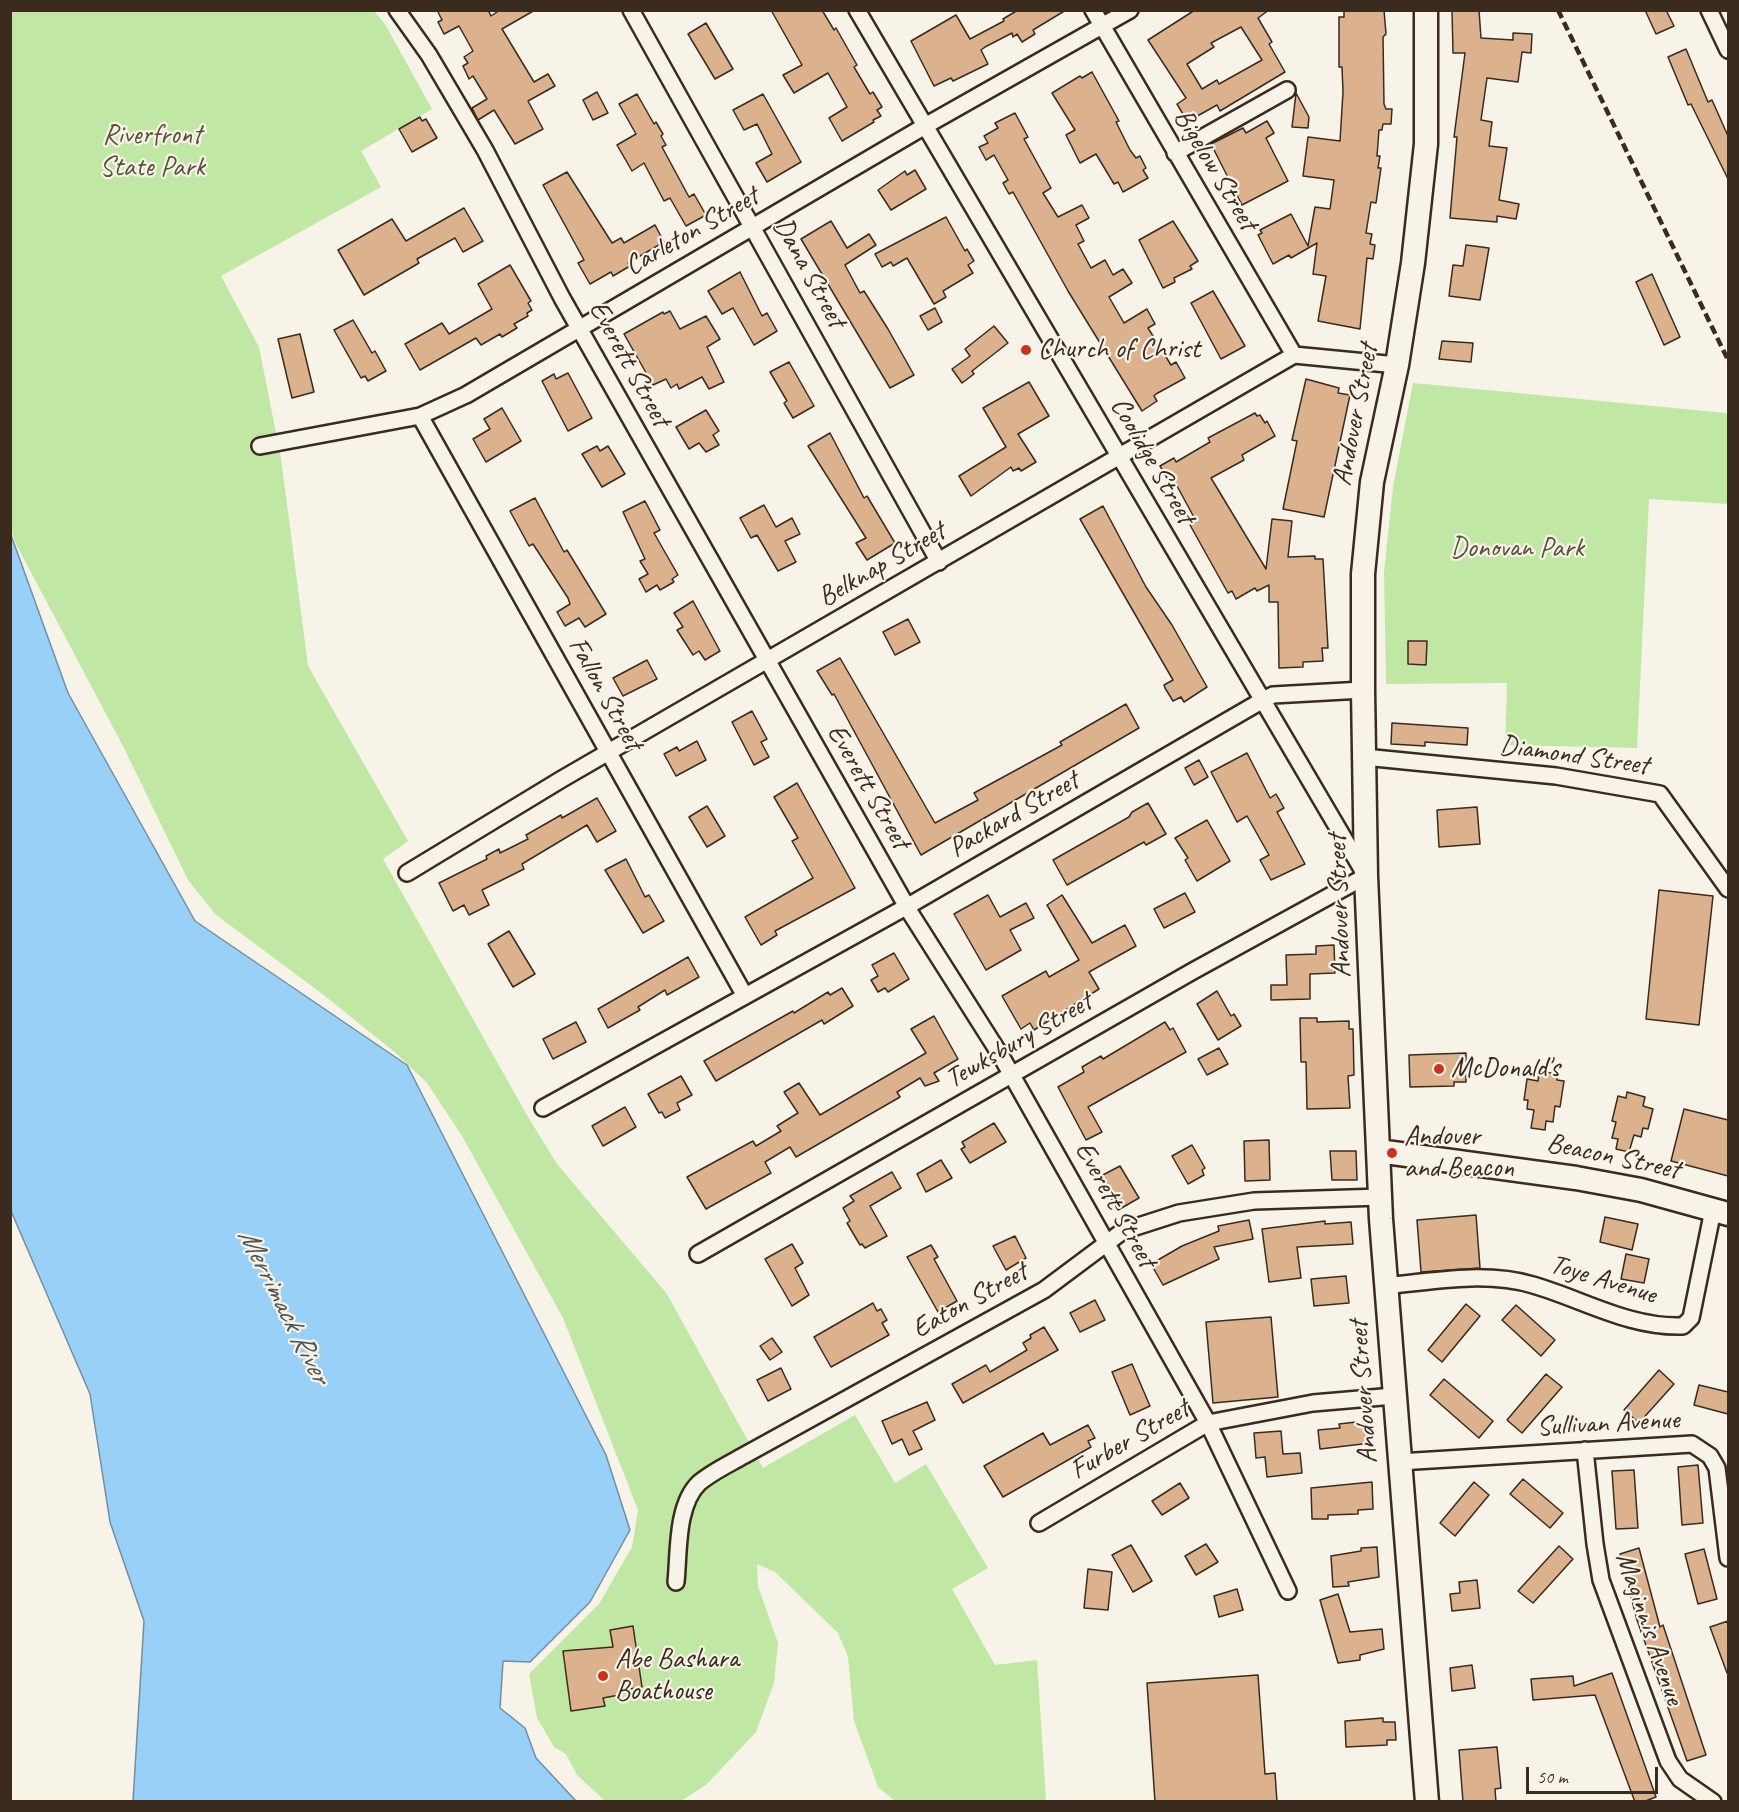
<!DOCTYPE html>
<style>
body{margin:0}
#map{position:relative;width:1739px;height:1812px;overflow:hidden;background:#f7f3e8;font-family:Caveat,sans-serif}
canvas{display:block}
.frame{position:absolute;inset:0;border:12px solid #3b2a1e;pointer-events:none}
.scale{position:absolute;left:1526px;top:1767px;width:132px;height:27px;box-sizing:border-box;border:3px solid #3b2a1e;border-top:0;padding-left:8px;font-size:18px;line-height:21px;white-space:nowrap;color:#3b2a1e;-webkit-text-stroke:4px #f7f3e8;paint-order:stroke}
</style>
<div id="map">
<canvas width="1739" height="1812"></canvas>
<div class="frame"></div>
<div class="scale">50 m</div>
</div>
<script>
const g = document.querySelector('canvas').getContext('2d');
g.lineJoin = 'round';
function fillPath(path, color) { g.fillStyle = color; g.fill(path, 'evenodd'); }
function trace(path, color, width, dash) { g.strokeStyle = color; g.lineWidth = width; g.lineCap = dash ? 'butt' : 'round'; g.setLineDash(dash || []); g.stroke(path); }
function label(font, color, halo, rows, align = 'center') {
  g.font = font + ' Caveat,sans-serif'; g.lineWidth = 4.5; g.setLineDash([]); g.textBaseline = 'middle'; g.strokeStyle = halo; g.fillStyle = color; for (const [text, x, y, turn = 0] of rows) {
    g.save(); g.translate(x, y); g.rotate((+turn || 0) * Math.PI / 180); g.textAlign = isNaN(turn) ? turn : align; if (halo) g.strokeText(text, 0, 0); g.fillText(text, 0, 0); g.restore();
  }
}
fillPath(new Path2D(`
 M373,10l12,14 47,85 -71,42 20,36 -160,89 38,71 22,111 27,208 100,175 -25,18 145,258 29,47 110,130 96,174 92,-53 40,68 31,-19 62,104 -36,21 43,76 42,-5 9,141h-151l-17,-14 -24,-66 -6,-64 -10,-24 -63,-61 -18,-8 1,22 20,57 -4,40 -18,49 -50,53 -25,16h-76l-28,-26 -11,-21 -12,-7 -17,-29 -8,-44 70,-70 33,-57 6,-37 -75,-192 -101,-182 -35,-53 -30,-29 -72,-58 -110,-82 -27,-34 -64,-132 -108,-204 -6,-16v-517z
 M1413,383l313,30 2,5v86l-79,-5 -12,249 -132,-3 2,-62 -121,1 -2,-112 9,-85z`), '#c0e8a4');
const water = new Path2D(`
 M11,535l57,158 127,228 212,144 199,390 24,75 -40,72 -60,60 -27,-1 -3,47 25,20 11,30 40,43h-443l11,-180 -34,-99 -20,-128 -79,-183z`);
fillPath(water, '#98d0f8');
trace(water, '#738ea1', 1.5);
const building = new Path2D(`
 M437,10h51l3,6 9,-6h35l-33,19 32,53 14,-8 7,12 -27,15 15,28 -28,15 -21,-34 -16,10 -6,-12 15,-9 -14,-23 -4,3 -6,-13 5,-3 -4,-6 9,-6 -14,-25 -15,8 -6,-12 4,-2z
 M771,10h51l12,20 2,-2 21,37 -3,2 16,27 3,-2 9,15 -5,3 4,6 -8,4 1,2 -32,19 -13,-23 18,-11 -19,-34 -34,20 -11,-18 19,-10z
 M1018,10h48l-33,20 2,4 -13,8 -5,-8 -4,3 -1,-4 -27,14 -4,3 7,14 -35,17 -2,-3 -17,8 -23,-45 45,-26 14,24 34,-18 -1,-2z
 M1195,10h74l-11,8 14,24 -3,2 16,28 -65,39 -3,-6 -25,14 -4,-5 -4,2 -7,-12 9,-6 -38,-58zM1241,27l21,33 -43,24 -2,-4 -15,9 -15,-25 27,-17 -3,-4z
 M1344,10h40l2,24 -3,3 1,67 2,5h6l-1,15h-8l-1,6h-3l-2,26h3l-2,12h3l-5,35 -5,-1 -5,31 6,1 -2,10 5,1 -2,14 -6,-1 -7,71 -42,-8 8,-45 -13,-2 4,-31 -26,15 -2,-3 -16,9 -15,-29 4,-2 -2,-3 31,-16 17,32 7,-39 15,2 4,-29 -31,-4 5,-39 32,4 3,-49 -1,-25h-3v-50h5z
 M1452,10h27l2,28 32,2v-7l19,1 -1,19 -9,-1 -4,30 -31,-4 -6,42 11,2 -3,24 18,2 -8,52 20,4 -3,15 -19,-3v6l-47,-4 7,-81h-3l11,-84h-12z
 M1645,10h21l8,16 -18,8z
 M706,23l27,46 -18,10 -27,-45z
 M1686,49l22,53 4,-2 16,36v43l-37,-75 -3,1 -20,-48z
 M1092,72l27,49 -3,1 14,28 6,8 4,-2 6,12 -3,2 5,8 -25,14 -5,-10 -4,2 -18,-30 -16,9 -14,-28 9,-5 -23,-37 28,-17 2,2z
 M597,92l11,21 -15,7 -10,-20z
 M1296,93l13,24 -1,11 -16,-1z
 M637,94l17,30 2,-2 7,12 -2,2 5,9 -4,2 27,50 5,-3 12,21 -20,11 -16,-28 -6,3 -20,-38 -12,8 -15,-26 19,-11 -17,-30z
 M763,94l38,68 -34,20 -11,-19 16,-9 -15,-30 -13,6 -11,-20z
 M1015,113l13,24 -4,2 27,49 -8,5 15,24 24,-12 7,13 -13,7 8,16 -6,3 13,24 14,-8 8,15 10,-6 9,14 -23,14 15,26 23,-14 8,15 -7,4 23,37 5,-3 9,16 -29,16 -2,2 3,5 -15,10 -74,-120 -55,-99 -4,2 -6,-11 5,-3 -14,-25 -8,5 -7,-13 9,-4 -4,-7 14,-8 -3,-5z
 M420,117l2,4 4,-2 11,19 -25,14 -13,-23z
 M1267,121l7,12 -8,5 22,43 -46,24 -31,-61 32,-16 3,5z
 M915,170l11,19 -35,21 -13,-20 27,-19 2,4z
 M567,172l45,71 9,-5 3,5 31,-18 9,17 -36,21 2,3 -17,10 -2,-4 -21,12 -12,-21 6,-3 -41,-75z
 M464,208l19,33 -20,11 -8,-14 -38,21 2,4 -55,32 -26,-45 54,-31 14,22z
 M946,217l19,34 2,-2 7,12 -6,4 5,8 -30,18 3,6 -12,7 -27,-46 -14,8 -2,-4 -9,5 -7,-13z
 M831,221l16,27 22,-14 7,11 -31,20 15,28 4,-2 24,38 26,46 -24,13 -89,-149z
 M1173,221l25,40 -8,5 2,3 -18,9 1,4 -12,6 -24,-48z
 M1466,245l23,3 -9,52 -31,-4 4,-31 10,1z
 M510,265l21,36 -3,2 4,7 -5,3 1,3 -14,8 3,4 -15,9 -2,-3 -19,11 -5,-7 -56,32 -15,-26 37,-21 7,11 43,-25 -14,-25z
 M740,272l22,44 5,-3 10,18 -23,14 -21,-37 -11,6 -14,-23z
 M1652,274l28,63 -16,8 -28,-63z
 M1213,291l32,55 -24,13 -30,-56z
 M935,308l7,14 -14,8 -8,-14z
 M670,311l10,18 26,-13 14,23 -13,8 17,35 -15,7 -7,-12 -23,12 -2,-5 -6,4 -5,-9 -13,6 -29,-51 39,-22 1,2z
 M353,320l19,33 3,-2 11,20 -18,10 -3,-5 -4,2 -27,-48z
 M994,326l14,17 -36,28 2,3 -12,9 -10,-14 18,-13 -5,-7z
 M300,334l14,58 -22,6 -14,-59z
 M1442,341l31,2 -2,19 -32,-3z
 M789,362l25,44 -21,12 -9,-15 3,-2 -17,-29z
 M568,373l24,45 -24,13 -26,-50 12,-7 2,5z
 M1306,379l33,9 -1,5 12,2 -26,122 -41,-8 14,-68 -5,-1z
 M1029,382l20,34 -31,18 18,28 -15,9 -2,-3 -6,3 -2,-4 -40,29 -12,-20 47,-29 -23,-39z
 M502,408l19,33 -35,21 -13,-23 17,-10 -6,-10z
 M706,410l13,21 -6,4 6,10 -13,7 -7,-9 -10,6 -13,-22z
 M1255,413l2,3 3,-1 5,8 2,-2 8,15 -33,19 2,5 -33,18 55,91 6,-50 20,2 -4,36 27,-1v3h8l5,89h-6l1,13 -20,1v5l-24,1 -1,-66h-9v-17l-12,6 -2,-3 -19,11 -4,-8 -4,2 -38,-68 6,-4 -19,-35 -4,2 -13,-22 14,-8 2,4 34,-20 -2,-4z
 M830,433l34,65 3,-2 28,47 -28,17 -11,-17 10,-5 -58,-92z
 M597,446l3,5 8,-5 17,28 -23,13 -20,-33z
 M535,498l29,54 3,-2 39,64 -21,13 -6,-9 -14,8 -8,-14 13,-8 -2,-6 -35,-54 -4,2 -19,-35z
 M645,501l15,29 -6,3 24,42 -6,4 2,3 -14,8 -3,-5 -11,7 -7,-13 9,-5 -8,-13 5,-2 -22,-47z
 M764,505l12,22 16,-9 8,16 -15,7 11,21 -18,9 -21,-36 -6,3 -11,-20z
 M1103,506l43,81 26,38 35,62 -23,15 -3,-5 -8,4 -8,-13 -1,-3 9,-5 -93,-161z
 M693,601l27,50 -15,9 -6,-9 -6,4 -16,-25 6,-3 -9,-14z
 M908,619l12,23 -25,13 -12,-23z
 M1408,641h19l-1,24 -18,-1z
 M840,658l95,165 43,-23 -4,-7 88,-48 -2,-3 66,-38 13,24 -218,127 -87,-161 -2,1 -15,-24z
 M647,660l10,19 -34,17 -10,-18z
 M752,711l15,28 -6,3 8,15 -15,8 -22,-43z
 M1392,723l76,5 -1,17 -42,-3v4l-34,-2z
 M697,741l9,19 -30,16 -12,-22 13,-7 2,4z
 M1247,753l23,45 6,-4 8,14 -7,4 28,52 -34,16 -11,-20 9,-5 -22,-39 -10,6 -26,-50z
 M1199,760l9,17 -14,8 -9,-17z
 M797,783l58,105 -80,43 2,4 -16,10 -16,-28 68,-39 -21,-37 6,-3 -24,-41z
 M597,798l19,33 -19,11 -10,-17 -65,39 2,5 -42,21 7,15 -20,10 -5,-10 -11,6 -14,-28 48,-24 -1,-3 13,-7 1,4 28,-14 -2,-4 35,-20 1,3z
 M1148,803l18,31 -20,11 -2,-3 -77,43 -14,-25 76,-43 3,-5z
 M707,806l18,30 -18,11 -18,-30z
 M1477,807l3,37 -41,3 -2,-37z
 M1207,820l23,41 -33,20 -12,-21 3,-2 -13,-20z
 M626,859l19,38 4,-2 15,26 -21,12 -38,-63z
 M1659,890l54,6 -14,129 -53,-6z
 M1185,893l10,19 -31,16 -10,-19z
 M988,895l12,22 26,-14 8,15 -24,12 11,20 -35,20 -32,-56z
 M1062,895l30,48 33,-18 11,21 -47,26 10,17 -65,41 -4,-7 -9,6 -19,-33 44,-25 3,6 30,-17 -32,-55z
 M509,931l26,43 -22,13 -25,-43z
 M1334,945l1,28 -25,1v25l-39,1v-15h16l-1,-30 30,-1v-8z
 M894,953l15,26 -21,13 -3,-4 -7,4 -7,-12 7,-4 -6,-11z
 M688,957l11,20 -32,18 -2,-5 -27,17 2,3 -32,18 -10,-19z
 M842,988l11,18 -29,18 -2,-4 -106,61 -12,-20 89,-50 1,2 34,-21 2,3z
 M1217,991l14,25 3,-2 7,12 -23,14 -21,-36z
 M934,1016l24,43 -24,14 5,8 -14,5 -5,-8 -23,14 3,5 -104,60 -6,-10 -25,15 6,11 -65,36 -19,-32 66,-36 3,5 25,-15 -4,-5 21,-13 -14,-21 15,-9 21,32 106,-62 -15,-24z
 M1300,1018h17v4l32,-1v8h4l1,46 -6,1 2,32 -43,1 -1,-47h-5z
 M576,1022l10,20 -33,17 -10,-20z
 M1165,1022l5,8 3,-2 13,24 -98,55 14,25 -16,8 -28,-53 26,-15 -2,-5 19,-11 2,3z
 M1219,1048l9,16 -21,11 -9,-16z
 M1466,1053v29h-12v4l-44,1 -1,-32z
 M1539,1071l18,3v6l7,1 -4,26 -5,-1 -2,16 -7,-1 -1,9 -14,-2 3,-18 -7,-1 1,-9h-4l3,-21 11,2z
 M681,1076l11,19 -15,8 3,7 -15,8 -3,-6 -3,1 -11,-19z
 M1627,1092l18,5 -2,9 10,3 -5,20 -5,-1 -2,9 -7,-2 -5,17 -13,-3 2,-10 -6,-1 4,-16 -4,-1 6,-25 8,2z
 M625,1107l11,20 -33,19 -11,-20z
 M1684,1109l44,11v56l-57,-15z
 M994,1123l12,19 -36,21 -9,-14 4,-2 -3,-5z
 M1269,1140l1,40 -25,1 -1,-40z
 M1192,1145l13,23 -3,2 2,5 -16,9 -16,-28z
 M1330,1151h26l1,29h-25z
 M941,1160l11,18 -26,14 -9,-18z
 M1120,1166l19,32 -21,12 -19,-33z
 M892,1172l9,16 -31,18 17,30 -22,12 -3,-4 -2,1 -13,-22 3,-2 -7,-13 11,-7 -4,-5z
 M1476,1215l4,53 -59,4 -4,-52z
 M1605,1217l33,7 -6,26 -32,-8z
 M1249,1220l4,19 -39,8 5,12 -56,26 -12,-21 31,-18 37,-15 -1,-5z
 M1325,1221v3l26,-2 2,22 -56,3 4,31 -32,4 -7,-53z
 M1015,1236l11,22 -20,12 -13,-24z
 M792,1244l11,19 -8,5 14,27 -17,11 -27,-47z
 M931,1245l7,12 -4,2 23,42 -19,11 -31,-55z
 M1626,1254l23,5 -5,24 -23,-4z
 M1346,1276l3,27 -35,3 -3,-27z
 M1095,1300l10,20 -25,12 -10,-19z
 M873,1303l4,8 4,-2 6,11 -5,3 7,12 -58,32 -17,-30z
 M1466,1304l14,12 -38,46 -14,-12z
 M1516,1305l39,35 -14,16 -39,-36z
 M1271,1317l7,80 -65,6 -7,-81z
 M1044,1327l14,23 -95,53 -11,-19 34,-19 4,7 37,-22 -4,-7 8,-5 -1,-3z
 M772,1338l10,14 -12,8 -10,-14z
 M1132,1364l18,42 -20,9 -18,-43z
 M781,1368l10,21 -23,12 -11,-21z
 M1659,1370l15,14 -35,39 -15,-13z
 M1546,1374l16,13 -40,46 -15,-13z
 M1444,1379l49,42 -14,17 -49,-43z
 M1699,1385l29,7v22l-34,-9z
 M927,1402l8,18 -22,11 9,18 -13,6 -7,-16 -10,5 -10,-23z
 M1356,1422v2l13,-1 2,20 -51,6 -2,-19 22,-2 -1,-4z
 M1088,1425l7,13 -7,3 3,6 -88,50 -19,-31 59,-33 7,12z
 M1281,1431l2,23 17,-1 2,20 -35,4 -2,-20 -9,1 -2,-25z
 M1698,1465l5,58 -21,2 -4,-58z
 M1634,1470l4,58 -22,1 -4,-58z
 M1523,1479l40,34 -13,15 -40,-34z
 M1372,1482l1,27 -15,1v4l-30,1v4h-16l-1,-31z
 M1474,1482l15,13 -34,41 -15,-13z
 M1180,1483l9,15 -27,17 -10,-14z
 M1206,1544l12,18 -22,13 -11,-19z
 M1131,1545l21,36 -19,11 -21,-37z
 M1559,1546l14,13 -40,44 -15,-12z
 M1377,1547l2,30 -31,5 1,4 -16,1 -2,-31 30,-5v-3z
 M1639,1548l21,79 3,-2 43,130 -19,6 -50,-141 -17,-66z
 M1704,1549l13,50 -19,5 -13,-50z
 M1088,1569l24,3 -4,38 -24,-2z
 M1477,1580l3,28 -28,3 -2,-17 10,-1 -1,-11z
 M1237,1589l6,21 -24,7 -5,-21z
 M1338,1594l12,38 32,-3 2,20 -24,6v5l-22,3 -18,-63z
 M1728,1621v52h-1l-17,-46z
 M633,1626l9,61 -24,4 1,4 -16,3 2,8 -34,5 -8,-60 50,-4 -3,-17z
 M1472,1665l3,23 -23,3 -2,-23z
 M1612,1673l44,124 -13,5h-8l-40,-107 -62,5 -2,-21 42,-3 1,10z
 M1258,1675l7,99 10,-1 2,29h-122l-8,-119z
 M1383,1718v4h12l1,18h-9v5l-41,2 -1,-26z
 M1497,1747l4,41 -6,1 1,13h-33l-4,-52z`);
fillPath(building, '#dcb18d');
trace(building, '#3b2a1e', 1.5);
const minor = new Path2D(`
 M397,10l32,45 56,95 77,148 349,616 90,142 207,367 80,168
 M631,10l308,552
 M1093,10l201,345
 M1709,10l19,40
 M1175,153l112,-63
 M420,416l325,580
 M260,446l160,-30 46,-21 459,-269 205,-116
 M1364,757l192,19 104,18 68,95
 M407,873l155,-94 732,-424 103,10
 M543,1108l372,-206 348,-202 10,-5 90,-5
 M698,1254l495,-283 173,-95 -509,-866
 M1386,1286c47,-5 100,-15 147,-1 49,14 96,43 150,41l8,-8 22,-108
 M1585,1450l10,94 6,36 67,181 12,18 33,23
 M1399,1462l293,-18 18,12 7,12 11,90
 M1039,1523l169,-100 105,-20 81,-7
 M676,1582c3,-29 0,-77 23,-99 13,-11 30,-19 44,-27l301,-166 79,-59 56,-18 75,-12 127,-4`);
const secondary = new Path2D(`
 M1426,10v134l-13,119 -16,102 -25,117 -9,92v116l3,186 15,343 46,583
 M1378,1151l198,27 65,12 87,24`);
trace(minor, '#3b2a1e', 20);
trace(secondary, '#3b2a1e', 27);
trace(minor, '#f7f3e8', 15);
trace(secondary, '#f7f3e8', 22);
trace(new Path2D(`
 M1558,10l170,350`), '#3b2a1e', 4.5, [9, 4.5]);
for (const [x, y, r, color] of [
 [1026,350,6,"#c8321e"],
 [1439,1069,6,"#c8321e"],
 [1392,1153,6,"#c8321e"],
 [603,1676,6,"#c8321e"]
]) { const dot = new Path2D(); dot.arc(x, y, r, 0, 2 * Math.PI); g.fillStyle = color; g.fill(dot); trace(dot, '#f7f3e8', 2); }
label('28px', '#565039', '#f7f3e8', [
 ["Riverfront",152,136],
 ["State Park",152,168],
 ["Donovan Park",1517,549]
]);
label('28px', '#3b2a1e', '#f7f3e8', [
 ["Bigelow Street",1215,170,59],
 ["Carleton Street",692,232,-30],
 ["Dana Street",809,273,61],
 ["Everett Street",629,364,61],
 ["Andover Street",1356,415,-79],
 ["Coolidge Street",1152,461,60],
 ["Belknap Street",882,565,-30],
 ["Fallon Street",605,694,61],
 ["Diamond Street",1574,756,8],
 ["Everett Street",868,787,60],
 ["Packard Street",1014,815,-30],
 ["Andover Street",1340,906,-92],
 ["Tewksbury Street",1019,1041,-30],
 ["Beacon Street",1613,1157,12],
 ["Everett Street",1115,1205,61],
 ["Toye Avenue",1603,1280,17],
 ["Eaton Street",970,1301,-29],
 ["Andover Street",1364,1392,-94],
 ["Sullivan Avenue",1608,1424,-3],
 ["Furber Street",1130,1440,-30],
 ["Maginnis Avenue",1649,1629,71]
]);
label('28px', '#3b2a1e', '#f7f3e8', [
 ["Church of Christ",1038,350],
 ["McDonald's",1451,1069],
 ["Andover",1404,1137],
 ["and Beacon",1404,1169],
 ["Abe Bashara",615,1660],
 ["Boathouse",615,1692]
], 'left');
label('italic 30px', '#525454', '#f7f3e8', [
 ["Merrimack River",283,1306,63]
]);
</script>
